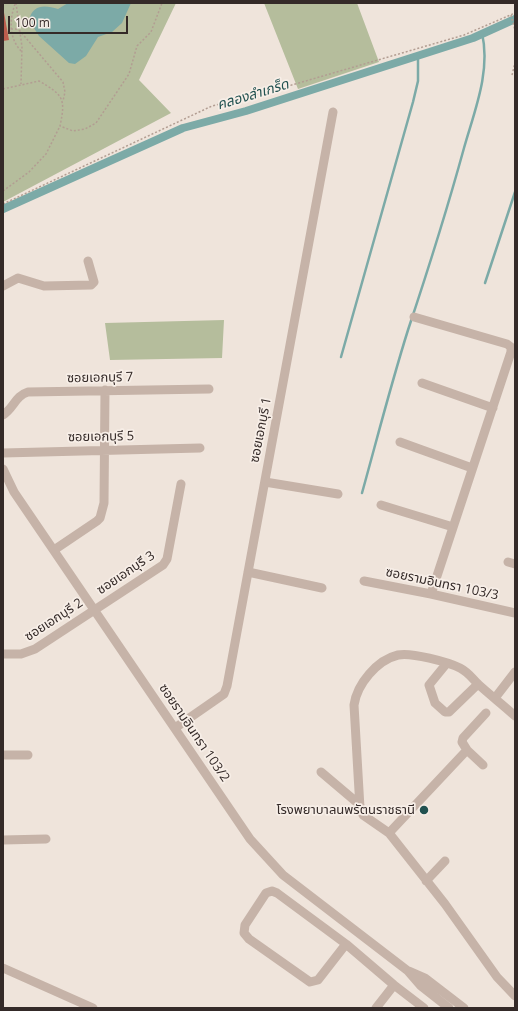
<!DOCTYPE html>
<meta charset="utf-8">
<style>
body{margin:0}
#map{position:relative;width:518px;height:1011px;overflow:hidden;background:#efe4db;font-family:"Open Sans",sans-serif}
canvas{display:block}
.frame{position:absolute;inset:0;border:4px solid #342a28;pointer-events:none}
.scale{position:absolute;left:8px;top:16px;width:120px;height:18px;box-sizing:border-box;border:2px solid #342a28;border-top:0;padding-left:5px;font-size:12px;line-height:14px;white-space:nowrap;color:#342a28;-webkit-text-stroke:3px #f7eee7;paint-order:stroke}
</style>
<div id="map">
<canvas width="518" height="1011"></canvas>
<div class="frame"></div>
<div class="scale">100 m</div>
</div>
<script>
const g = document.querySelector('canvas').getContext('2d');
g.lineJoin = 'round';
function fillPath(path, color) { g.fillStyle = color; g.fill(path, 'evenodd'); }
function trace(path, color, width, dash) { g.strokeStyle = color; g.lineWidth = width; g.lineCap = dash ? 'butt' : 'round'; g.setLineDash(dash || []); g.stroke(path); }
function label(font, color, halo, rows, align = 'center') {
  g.font = font + ' "Open Sans","Noto Sans Thai",sans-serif'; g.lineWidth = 3.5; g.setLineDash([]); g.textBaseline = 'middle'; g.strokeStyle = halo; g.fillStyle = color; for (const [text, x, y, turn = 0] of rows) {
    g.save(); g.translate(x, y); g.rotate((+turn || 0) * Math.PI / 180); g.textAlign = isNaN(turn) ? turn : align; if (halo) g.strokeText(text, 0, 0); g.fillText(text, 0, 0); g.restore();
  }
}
fillPath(new Path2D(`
 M3,3h173l-37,77 32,33 -168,89z
 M264,3h93l22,59 -81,27z
 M224,320l-2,38 -112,2 -5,-37z`), '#b5bd9c');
fillPath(new Path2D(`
 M68,3h63l-9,20 -10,9 -14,5 -12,19 -11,8 -6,-1 -30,-27 -10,-16c4,-16 16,-15 29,-11z`), '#7caaa7');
trace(new Path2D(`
 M485,283l30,-91
 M341,357l72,-255 5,-21v-26
 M362,493c15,-54 29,-109 46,-163 20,-60 39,-120 56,-182 10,-36 27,-76 18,-115`), '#7caaa7', 2.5);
trace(new Path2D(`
 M3,209l180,-81 63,-17 227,-73 42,-19`), '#7caaa7', 8);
fillPath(new Path2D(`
 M3,7l6,33 -6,1z`), '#bb5d4d');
trace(new Path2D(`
 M16,3l6,44 -1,37
 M15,4c-6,17 -6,35 7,48
 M511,15l4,15
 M11,29h5l4,2 43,51 2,10 -2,9
 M512,75l3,-12
 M3,89l36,-8c24,14 27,17 21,45l13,5 12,-2 11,-6 33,-49 8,-28 14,-14 11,-29
 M3,191l26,-19 17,-18 14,-28
 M3,204l209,-98 73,-19 179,-52 51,-22`), '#b29d92', 1.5, [2, 2]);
trace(new Path2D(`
 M3,286l15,-8 26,8 47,-1 3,-3 -6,-21
 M414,317l93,27 4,3v5l-80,242
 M422,383l71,25
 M3,415c11,-7 12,-19 25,-23l181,-3
 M400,442l72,26
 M3,453l197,-5
 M3,469l11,23 236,347 33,36 125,96 13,15 28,22
 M265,482l73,12
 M381,505l72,22
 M54,550l43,-29 3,-3 4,-15 1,-113
 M508,562l7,2
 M248,572l74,16
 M364,581l67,13 84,19
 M3,654h18l14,-5 128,-84 4,-6 14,-75
 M447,663l-18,22 6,18 10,9h4l29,-28
 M495,698l20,-26
 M175,728l49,-34 3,-8 106,-574
 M467,750l-5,-8 1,-4 23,-25
 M3,755h25
 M483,765l-16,-15 -78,83 56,71 52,73 18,19
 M321,772l39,33
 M389,833l-26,-18 -3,-7 -6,-103c3,-21 23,-45 44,-50 13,-3 50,7 62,13 8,4 12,10 18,16 12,11 25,21 37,32
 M3,840l43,-1
 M426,881l19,-20
 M346,944l-69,-51 -5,-2 -6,2 -21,32 -1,8 5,6 61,43 8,-2 28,-36 48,41 30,23
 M3,968l90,40
 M409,971l16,7 39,30
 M376,1008l18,-23`), '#c6b3a8', 9);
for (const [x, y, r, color] of [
 [424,810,5,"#215150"]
]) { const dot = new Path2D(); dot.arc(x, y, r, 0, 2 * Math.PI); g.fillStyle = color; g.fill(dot); trace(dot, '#f7eee7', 1.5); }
label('13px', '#342a28', '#f7eee7', [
 ["ซอยเอกบุรี 7",100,378,-1],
 ["ซอยเอกบุรี 1",261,430,-79],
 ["ซอยเอกบุรี 5",101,437,-1],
 ["ซอยเอกบุรี 3",126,573,-34],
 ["ซอยรามอินทรา 103/3",442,584,12],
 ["ซอยเอกบุรี 2",54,620,-33],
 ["ซอยรามอินทรา 103/2",194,733,56]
]);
label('13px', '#342a28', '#f7eee7', [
 ["โรงพยาบาลนพรัตนราชธานี",415,810]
], 'right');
label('italic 14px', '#215150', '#f7eee7', [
 ["คลองลำเกร็ด",253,95,-17]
]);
</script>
